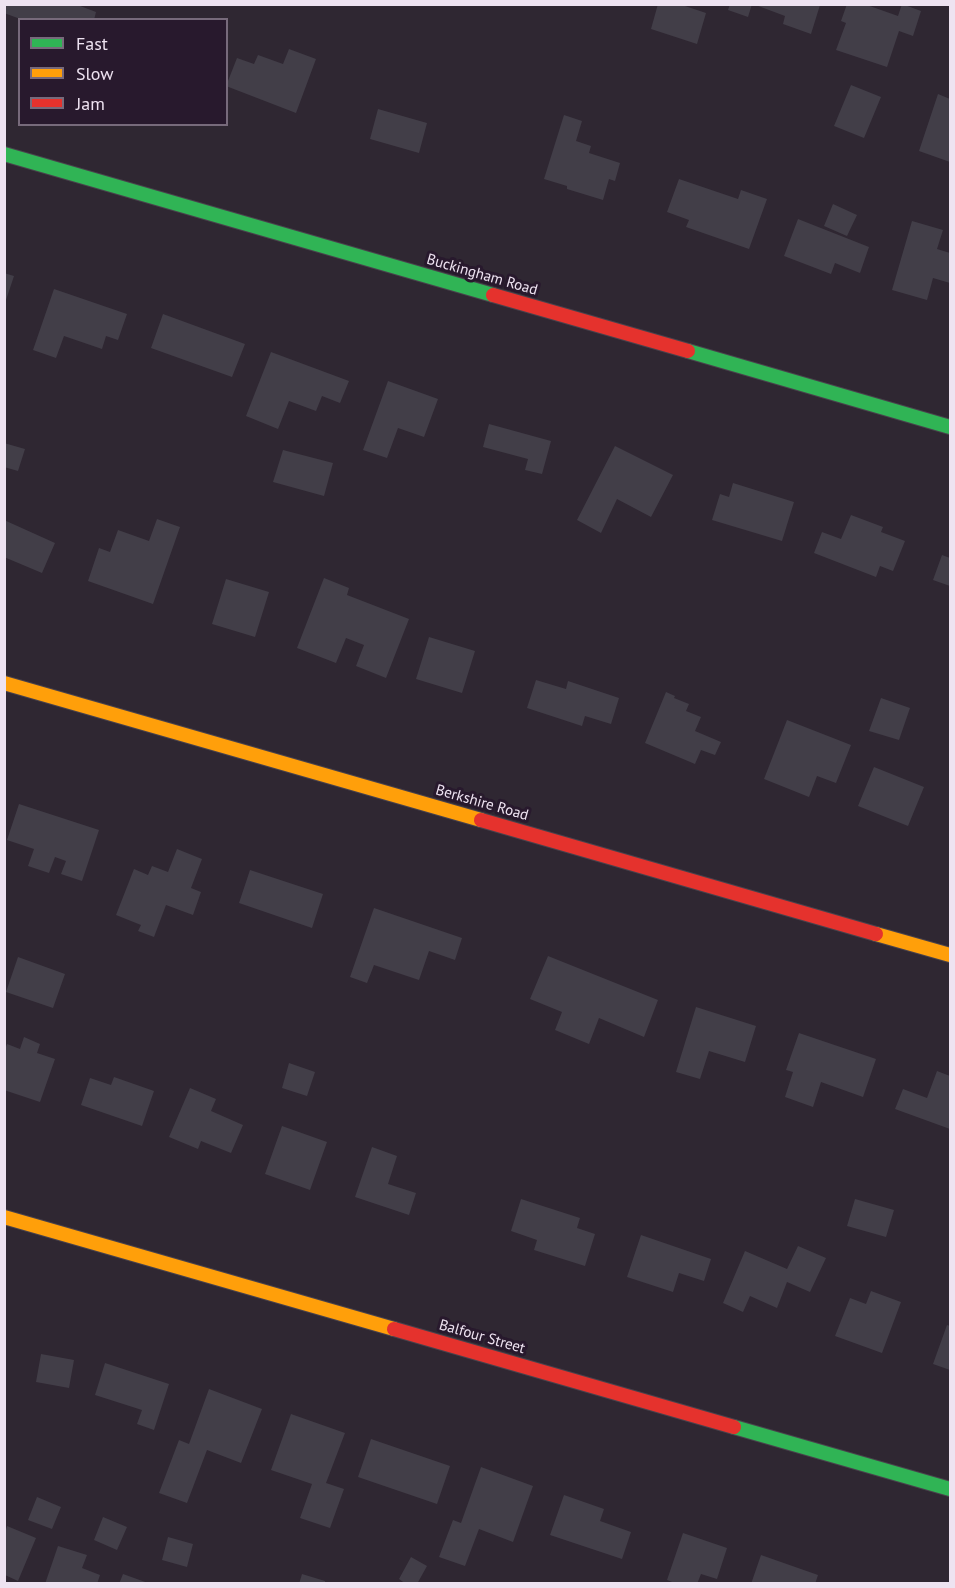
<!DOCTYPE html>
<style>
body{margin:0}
#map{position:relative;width:955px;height:1588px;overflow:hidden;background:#2f2732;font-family:"PT Sans",sans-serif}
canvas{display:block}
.frame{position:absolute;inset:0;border:6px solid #eee3f1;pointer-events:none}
.legend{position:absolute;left:18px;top:18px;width:210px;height:108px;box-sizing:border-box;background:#28192d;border:2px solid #776a7b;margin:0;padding:8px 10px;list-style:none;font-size:18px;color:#eee3f1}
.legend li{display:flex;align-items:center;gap:12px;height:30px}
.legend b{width:30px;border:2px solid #776a7b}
</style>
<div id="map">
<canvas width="955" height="1588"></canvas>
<div class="frame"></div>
<ul class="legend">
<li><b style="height:8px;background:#30b455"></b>Fast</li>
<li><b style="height:8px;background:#ff9f0a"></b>Slow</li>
<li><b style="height:8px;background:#e5322d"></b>Jam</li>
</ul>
</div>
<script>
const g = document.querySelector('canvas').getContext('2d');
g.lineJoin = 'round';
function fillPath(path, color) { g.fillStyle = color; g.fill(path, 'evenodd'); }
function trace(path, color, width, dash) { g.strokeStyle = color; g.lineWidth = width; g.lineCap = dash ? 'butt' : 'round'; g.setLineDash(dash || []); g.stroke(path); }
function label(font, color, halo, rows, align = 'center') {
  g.font = font + ' "PT Sans",sans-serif'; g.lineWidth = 6; g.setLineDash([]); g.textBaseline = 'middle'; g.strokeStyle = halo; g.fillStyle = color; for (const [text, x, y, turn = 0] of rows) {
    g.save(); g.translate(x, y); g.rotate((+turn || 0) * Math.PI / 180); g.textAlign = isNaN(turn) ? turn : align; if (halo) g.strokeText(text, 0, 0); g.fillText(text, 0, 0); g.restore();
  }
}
fillPath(new Path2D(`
 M4,4h71l21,8 -2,8h-71l-19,-7z
 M658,4h21l27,9 -9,31 -46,-15z
 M730,4h22l-4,13 -20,-7z
 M753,4h65l2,1 -9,29 -28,-10 2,-8z
 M847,4h17l34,12 4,-12 19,7 -8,25 -14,-5 -12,36 -51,-17 10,-27 -5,-2z
 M289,49l27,10 -20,54 -70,-27 11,-28 17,6 4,-9 25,9z
 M851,85l30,12 -17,41 -30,-12z
 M938,94l12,5v63l-31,-11z
 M378,109l49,14 -8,30 -49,-14z
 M564,115l18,6 -6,20 15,5 -2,7 31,10 -5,18 -6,-2 -6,21 -36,-11v-3l-23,-7z
 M679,179l59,20 3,-9 26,9 -18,50 -63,-22 3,-7 -22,-8z
 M833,204l24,11 -10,21 -23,-10z
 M798,219l71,28 -9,26 -25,-10 -4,11 -47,-18z
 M912,221l31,9 -6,19 13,4v30l-17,-5 -6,22 -35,-10z
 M4,273l10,3 -9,27h-1z
 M54,289l73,25 -9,26 -12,-4 -4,13 -38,-13 -8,22 -23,-8z
 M163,314l82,30 -13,33 -81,-29z
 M271,352l78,29 -9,22 -18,-7 -6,15 -27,-10 -11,28 -32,-13z
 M388,381l50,18 -14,38 -26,-9 -11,30 -24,-8z
 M489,424l62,17 -9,33 -17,-4 3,-11 -45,-12z
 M4,443l21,6 -7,22 -14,-4z
 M615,446l58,29 -22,42 -34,-18 -16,34 -24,-13z
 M283,450l50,13 -9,33 -51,-14z
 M733,483l61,19 -12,39 -70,-21 8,-26 9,3z
 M851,515l32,12 -2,5 24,9 -12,30 -13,-5 -4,11 -62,-24 8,-21 19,7z
 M157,519l23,8 -27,77 -65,-23 11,-33 11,4 8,-22 31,11z
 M4,520l51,23 -13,30 -38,-16z
 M942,555l8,3v28l-17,-6z
 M324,578l25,10 -2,7 62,24 -23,59 -30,-12 8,-21 -18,-7 -10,25 -39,-15z
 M226,579l43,13 -14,45 -43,-13z
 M429,637l46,14 -13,42 -46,-14z
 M536,680l30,9 2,-8 51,17 -8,26 -26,-8 -3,10 -55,-18z
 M666,692l9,4 -1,2 15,6 -3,7 15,6 -6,14 26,11 -6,13 -14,-5 -6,14 -50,-21z
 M881,698l29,10 -11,32 -30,-9z
 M787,720l64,25 -15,38 -19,-7 -8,21 -45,-18z
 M874,767l50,20 -16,39 -50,-20z
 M19,804l80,26 -17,51 -21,-7 5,-13 -11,-4 -6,16 -21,-7 6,-17 -27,-9z
 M177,849l25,10 -11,29 10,4 -8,23 -27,-10 -12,32 -16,-6 3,-6 -25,-10 18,-46 14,6 4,-9 16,6z
 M250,870l73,24 -11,34 -73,-25z
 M374,908l88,30 -7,22 -26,-9 -10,29 -45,-15 -7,18 -17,-6z
 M548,956l110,44 -14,37 -45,-19 -10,26 -34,-14 7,-18 -32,-13z
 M18,957l47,17 -12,34 -47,-16z
 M696,1007l60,19 -11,36 -36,-11 -9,28 -24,-7z
 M799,1033l77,26 -13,38 -42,-15 -8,25 -28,-10 8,-25 -7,-2z
 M24,1037l16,7 -3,9 18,6 -15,43 -36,-12v-38l3,-8 13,5z
 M289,1063l26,9 -8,24 -25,-8z
 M937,1071l13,5v53l-55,-20 8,-20 24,9z
 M114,1077l40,14 -12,35 -61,-21 9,-27 21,7z
 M190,1088l26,11 -5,12 32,14 -12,28 -30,-12 -3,8 -29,-12z
 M282,1126l45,16 -17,48 -45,-16z
 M372,1147l25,9 -9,28 28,9 -7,22 -54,-18z
 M521,1199l59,19 -3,10 18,6 -10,32 -51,-16 3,-10 -26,-9z
 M855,1199l39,11 -8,27 -39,-11z
 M641,1235l70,24 -7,22 -25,-8 -6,19 -46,-15z
 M798,1246l28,12 -16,34 -23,-10 -10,26 -27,-12 -7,16 -20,-9 22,-52 42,18z
 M871,1291l30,11 -19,51 -47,-17 15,-38 16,6z
 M947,1325l3,1v44l-17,-6z
 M41,1354l33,6 -5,28 -33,-6z
 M105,1363l64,21 -15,46 -17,-6 5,-14 -47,-15z
 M209,1389l53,20 -21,54 -34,-13 -20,53 -28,-10 20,-53 10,4z
 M291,1414l54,19 -19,50 18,6 -14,39 -30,-10 12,-34 -41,-14z
 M371,1439l79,27 -13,38 -79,-27z
 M481,1467l52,19 -20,56 -34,-13 -14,37 -26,-9 14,-37 8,3z
 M564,1495l40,14 -4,12 31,11 -9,27 -72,-24z
 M37,1497l24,10 -9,22 -24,-9z
 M103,1517l24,10 -10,23 -23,-10z
 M7,1526l29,12 -18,43 -13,-6v-42z
 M683,1533l44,15 -10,31 -16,-5 -4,10h-20l-10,-4z
 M168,1537l25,7 -6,23 -25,-7z
 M58,1546l29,9 -5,13 18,7 -3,9h-52z
 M761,1555l57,20 -3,9h-64z
 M411,1557l16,9 -10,18h-11l-7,-5z
 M123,1574l25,9v1h-29z
 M302,1574l23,7v3h-26z`), '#423e48');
const fast = new Path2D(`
 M4,154l489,141
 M688,351l262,76
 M734,1427l216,62`);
const slow = new Path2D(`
 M4,683l477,137
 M876,934l74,21
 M4,1217l390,112`);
const jam = new Path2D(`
 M493,295l195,56
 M481,820l395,114
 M394,1329l340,98`);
trace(fast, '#49424c', 16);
trace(slow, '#49424c', 16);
trace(jam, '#49424c', 16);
trace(fast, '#30b455', 14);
trace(slow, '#ff9f0a', 14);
trace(jam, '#e5322d', 14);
label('15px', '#eee3f1', '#28192d', [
 ["Buckingham Road",482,275,16],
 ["Berkshire Road",482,803,16],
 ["Balfour Street",482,1337,16]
]);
</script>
